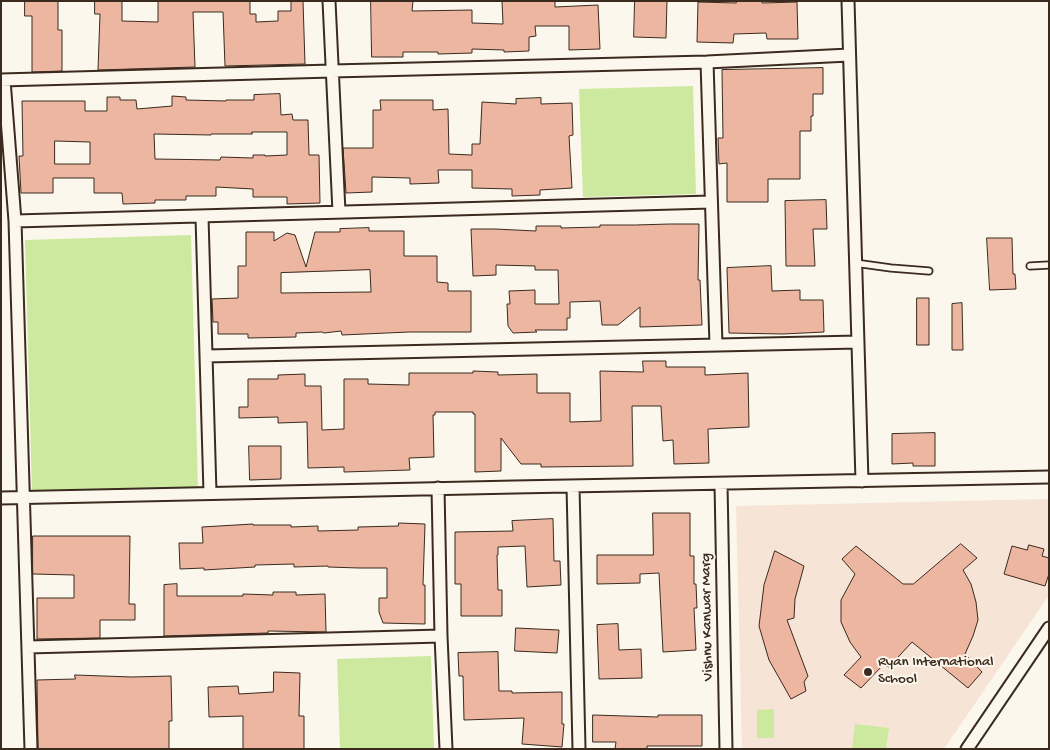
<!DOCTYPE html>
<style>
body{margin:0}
#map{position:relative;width:1050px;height:750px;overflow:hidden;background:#fbf7ec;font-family:"Gochi Hand",sans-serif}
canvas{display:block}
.frame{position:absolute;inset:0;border:2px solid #3b2a1e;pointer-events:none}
</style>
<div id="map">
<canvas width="1050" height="750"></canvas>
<div class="frame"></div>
</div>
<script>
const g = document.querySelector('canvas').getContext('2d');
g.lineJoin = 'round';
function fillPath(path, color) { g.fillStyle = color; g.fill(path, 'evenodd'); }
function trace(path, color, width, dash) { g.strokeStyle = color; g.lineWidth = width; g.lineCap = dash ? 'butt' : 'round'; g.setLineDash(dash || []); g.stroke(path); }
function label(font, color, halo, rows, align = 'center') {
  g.font = font + ' "Gochi Hand",sans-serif'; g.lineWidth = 4; g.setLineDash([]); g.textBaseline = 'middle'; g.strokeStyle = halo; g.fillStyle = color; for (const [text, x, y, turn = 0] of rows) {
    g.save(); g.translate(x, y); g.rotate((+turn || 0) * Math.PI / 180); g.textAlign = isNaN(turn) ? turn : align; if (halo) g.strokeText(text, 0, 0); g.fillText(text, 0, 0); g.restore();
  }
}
fillPath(new Path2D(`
 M1049,499v96l-105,154h-202l-6,-243z`), '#f6e4d6');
fillPath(new Path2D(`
 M693,86l3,108 -113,3 -4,-108z
 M191,235l7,252 -166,5 -7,-252z
 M431,656l3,93h-94l-3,-90z
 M774,709v29h-17v-28z
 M855,724l34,4 -3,21h-34z`), '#cde9a0');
const building = new Path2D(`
 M25,1h33v29h4v41l-30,1v-56h-7z
 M95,1h27v20l36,1v-21h92v13h6v8l22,-1v-10h13v-10h12l2,63 -80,2 -2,-54h-30l2,55 -97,3 2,-56h-5z
 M371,1h42l-1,10 60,-1v13l31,1 -1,-23h53v6l43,-2 2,44 -31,1v-24h-34l1,10 -7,1v14l-25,1v-2l-32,-1v4l-34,1v-2h-35v5h-31z
 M635,1h32l-1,37 -32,-1z
 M736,1h26v2l35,-1 1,37h-31l-1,-6 -32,1 -1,9 -36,-1 1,-40 38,1z
 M823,68v26h-10v22h-2v15h-11v48h-32v23h-41v-39l-8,1 -1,-26h5l-1,-68z
 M280,94l1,21 11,-1 1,6h15l1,35h10l1,48 -33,1v-7h-34v-8l-37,-2v9h-30v4h-31v3l-32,1 -1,-11h-28v-15h-41v15h-32l-2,-37h4l-1,-55h63v10h22v-14h13v3h16l1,9 35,-3v-10l14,1v3l40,1v-1h28v-5zM252,132h35v23l-22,1v-1h-12v3l-32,-1 -1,3 -65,-1 -1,-25 57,1v-1h41zM55,141l35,1v22h-35z
 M541,98v6l31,-1 1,32 -4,1 3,52 -32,2v5l-28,1v-7l-40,-1v-18h-34l1,13 -29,1v-6l-38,-1v15l-26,1 -3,-45h30v-38h8l-1,-10h53v10l15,-1 1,45 23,1v-11h8l2,-42 34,2v-5z
 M826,200l1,29h-14l2,37h-29l-1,-65z
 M670,224h29l-1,56h2l2,45 -62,2v-20l-22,18h-16l-2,-24 -30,1v16h-3v12h-32l2,2 -24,1 -5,-7 -1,-22h3l-1,-13 26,-1v14h24l-1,-34h-23v-4l-39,-1v10l-23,1 -2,-47h24l41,2v-5h25v2l39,-1v-2h35z
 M369,228v3h35v25h33v26l11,1v8h23v41h-62l-67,3 -1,-4 -17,2 -2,-1 -26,1v4l-48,1v-4h-30v-12h-5l-1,-23 26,-1v-32h8v-34h28v9l13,-8 8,2 11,32 9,-35h25v-3zM370,270l1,22 -90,1v-20z
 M987,238h25l1,36h2l1,15 -26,1z
 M771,266l1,25 28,-1v10h23l1,32 -41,2 -54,-1 -2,-65z
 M917,298h12v47h-12z
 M962,303l1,47h-11v-46z
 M643,361h23v6h39v8l43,-2 1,54 -41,2 1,34 -35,1 -1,-24 -10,1 -2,-35h-29l1,60 -92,1v-3h-20l-20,-26v33l-26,1v-58h-2v-2h-38v3h-2l1,42 -25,1 1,12 -66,2v-5l-36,1 -1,-46 -29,1v-6l-39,1v-11h9v-28h30v-4l27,-1v12h16l1,44 22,-1v-50h24v5l41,1v-12h64v-2l25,1v3l39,-1v19h33v29l31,-1 -1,-50 43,1z
 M935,433v33h-22v-3l-21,1v-30z
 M249,446h32v33l-31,1z
 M653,513h37v43h4v28h2l1,24h-3l2,42 -33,2 -4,-79 -19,1v9l-43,1v-29h56z
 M553,519l1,42h6l1,24 -34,2 -2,-41 -27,1v8h-1l1,35h4v26h-41v-32h-6v-52l58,-1 -1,-10z
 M399,523l26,1 -2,61h2v39l-42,-1 -4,-11v-14h8v-30h-28l-31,-1v-1l-34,1v-3l-39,1v2l-51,3v-2l-24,1 -1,-26h24l-1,-16 51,-3v1h38v2l27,-1v5l40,-1v-3l40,-1z
 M33,536h97l-1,68h6v16h-35v18l-63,1v-41h37v-23l-41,-1z
 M961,544l16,14 -14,12 8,14 5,18 2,18 -5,16 -8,18 17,18 -14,16 -56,-46 -23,25 -6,-2 -22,23 -17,-13 17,-18 -11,-15 -9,-20v-22l14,-26 -13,-15 14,-13 47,38h10z
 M1029,545l15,4 -2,7 7,2v16l-4,12 -41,-12 8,-28 15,4z
 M775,551l29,15 -9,33 -1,19 -7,2 21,56 -4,6 2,9 -15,8 -22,-39 -10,-34 5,-41z
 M177,584v12h66v-2l30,1v-3h23v3l29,-1 1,38 -58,-1v2l-104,3v-51z
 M618,624l1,26 22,-1 1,29 -43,1 -2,-54z
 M516,628l43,2 -2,23 -42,-2z
 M498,652l1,39h13v2l50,-1v32h2l-2,23 -40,-3 2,-26 -60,2 -1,-44h-4l-1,-23z
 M274,672l26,1 -1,43h5v33h-61v-33l-34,1 -1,-30 30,-1 1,8 34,-2z
 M75,675l57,2 39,-1 1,45h-3v28h-131l-1,-69 38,-1z
 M593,715l65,2v-2h44v31h-55v3h-32l1,-7h-23z`);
fillPath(building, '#ecb6a1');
trace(building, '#3b2a1e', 1);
const lane = new Path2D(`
 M855,263l36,5 38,3
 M1030,266l19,-1`);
const street = new Path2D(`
 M329,1l10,211
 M848,1l14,480
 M707,62l9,283
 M1,80l331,-9 375,-9 142,-7
 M4,80l11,141 16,528
 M202,217l8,276
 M15,221c232,-5 464,-12 696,-19
 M206,356l652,-14
 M721,484l5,265
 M573,486l6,263
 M438,488l3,148 5,113
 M1,498c349,-10 699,-13 1048,-21
 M28,647l413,-11
 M967,749l82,-121`);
trace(lane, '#3b2a1e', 9);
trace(street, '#3b2a1e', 15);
trace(lane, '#fbf7ec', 5.5);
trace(street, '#fbf7ec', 11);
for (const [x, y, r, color] of [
 [868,672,5,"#3b2a1e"]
]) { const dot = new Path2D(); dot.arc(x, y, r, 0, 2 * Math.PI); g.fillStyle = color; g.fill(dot); trace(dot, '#fbf7ec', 2); }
label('15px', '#3b2a1e', '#fbf7ec', [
 ["Vishnu Kanwar Marg",708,617,-91]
]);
label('15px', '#3b2a1e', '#fbf7ec', [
 ["Ryan International",878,663],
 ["School",878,680]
], 'left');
</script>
